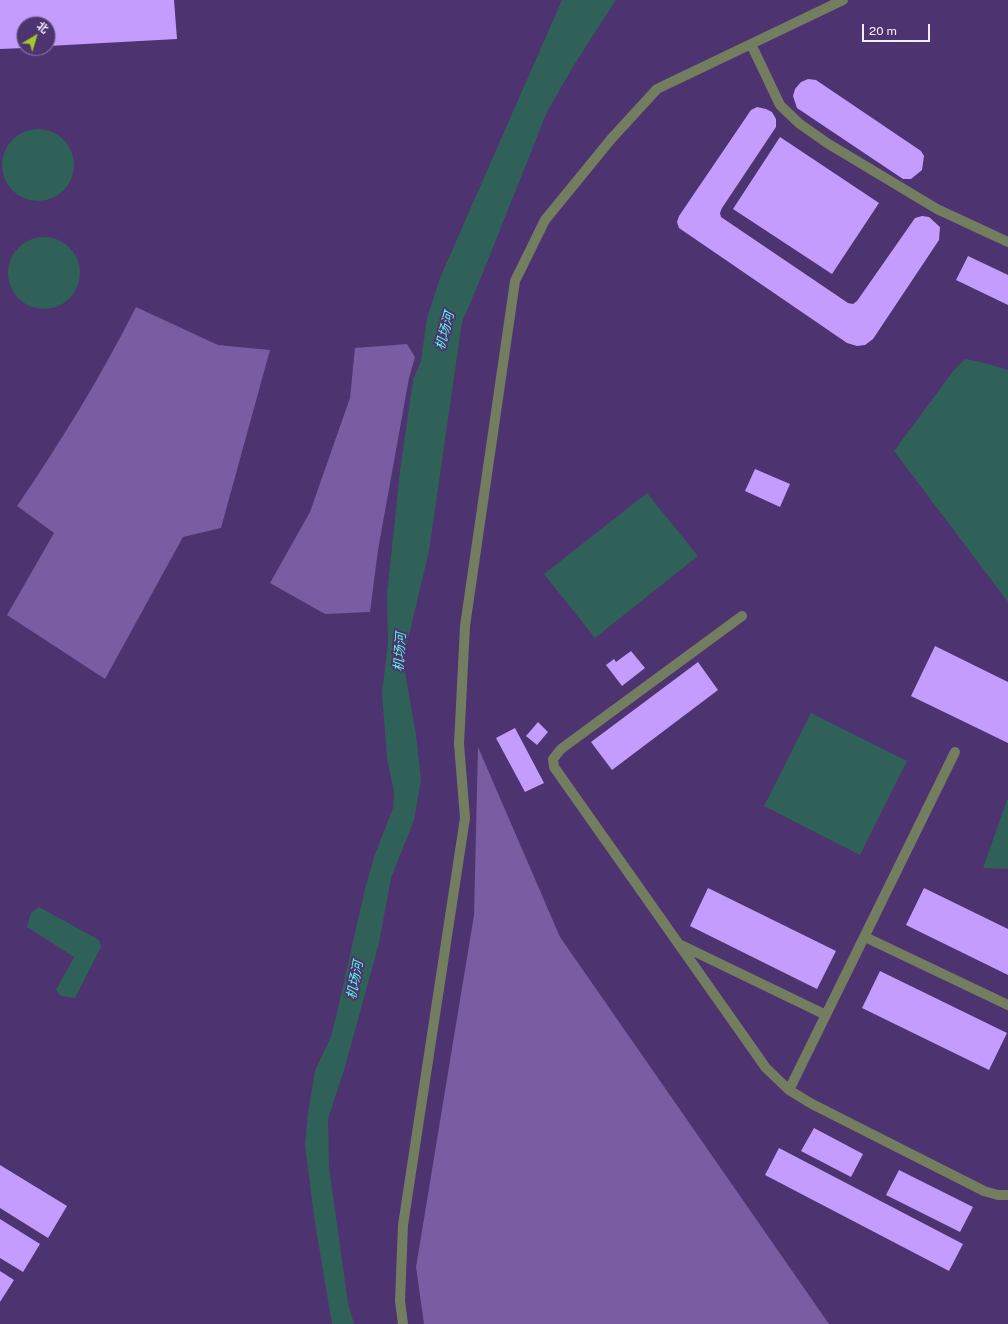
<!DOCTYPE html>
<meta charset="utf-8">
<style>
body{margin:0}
#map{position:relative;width:1008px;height:1324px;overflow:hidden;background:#4d336f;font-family:"Public Sans","Noto Sans SC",sans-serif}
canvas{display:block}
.north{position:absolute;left:16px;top:16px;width:40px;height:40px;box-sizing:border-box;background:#4d336f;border:1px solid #8f7da7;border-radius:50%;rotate:38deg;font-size:11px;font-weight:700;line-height:16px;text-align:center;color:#f2edfb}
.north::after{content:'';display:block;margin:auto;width:14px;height:18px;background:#a4c824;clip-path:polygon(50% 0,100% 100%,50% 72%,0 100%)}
.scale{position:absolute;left:862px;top:24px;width:68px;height:18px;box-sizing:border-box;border:2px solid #f2edfb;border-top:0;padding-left:5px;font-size:12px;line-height:14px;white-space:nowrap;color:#f2edfb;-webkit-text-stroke:3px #4d336f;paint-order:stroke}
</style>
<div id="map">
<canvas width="1008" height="1324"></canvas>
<div class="north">北</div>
<div class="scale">20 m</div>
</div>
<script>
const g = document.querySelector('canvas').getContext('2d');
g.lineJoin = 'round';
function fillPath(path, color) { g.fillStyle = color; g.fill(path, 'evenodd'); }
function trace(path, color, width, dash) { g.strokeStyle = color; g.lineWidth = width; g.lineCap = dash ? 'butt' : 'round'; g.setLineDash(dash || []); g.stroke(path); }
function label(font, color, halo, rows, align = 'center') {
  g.font = font + ' "Public Sans","Noto Sans SC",sans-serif'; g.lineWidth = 4; g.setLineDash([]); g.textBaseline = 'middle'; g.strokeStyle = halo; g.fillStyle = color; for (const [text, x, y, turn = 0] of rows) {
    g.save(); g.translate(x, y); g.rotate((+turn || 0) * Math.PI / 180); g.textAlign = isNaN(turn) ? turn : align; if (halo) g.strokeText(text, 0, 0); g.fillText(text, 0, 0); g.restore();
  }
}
fillPath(new Path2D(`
 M136,307l82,38 52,5 -49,178 -38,9 -78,142 -98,-64 47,-82 -37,-27c44,-64 84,-130 119,-199z
 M407,344l8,13 -6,21 -31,172 -8,62 -45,2 -55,-31 40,-71 40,-114 5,-50z
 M478,747l82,190 269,387h-405l-8,-57 58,-352z`), '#795ca2');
fillPath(new Path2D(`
 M562,0h54l-42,65 -27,47 -67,168 -18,42 -33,229 -26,109 13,75 5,45 -7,40 -23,58 -12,65 -34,124 -17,52 1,48 19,136 6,21h-22l-17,-101 -10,-78 3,-32 7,-42 17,-37 33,-145 9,-32 19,-49 1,-16 -7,-34 -5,-65 6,-50 -1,-48 13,-124 13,-91 8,-19 6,-43 13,-40z
 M2 165a36 36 0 1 1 72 0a36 36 0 1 1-72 0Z
 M8 273a36 36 0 1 1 72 0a36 36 0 1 1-72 0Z
 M965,359l16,3 27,8v232l-114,-151 60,-81z
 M647,493l51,63 -103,82 -51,-64z
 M811,713l96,48 -47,94 -96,-49z
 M1007,800h1v69l-25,-1z
 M39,907l60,33 2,7 -26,51 -14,-2 -5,-6 18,-33 -47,-30 4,-14z`), '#2f6159');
fillPath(new Path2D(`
 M0,0h174l3,39 -129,7v-22h-24v24l-24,1z
 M808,79l8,1 105,71 3,5 -2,14 -11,9h-8l-106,-71 -4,-12 2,-7 6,-7z
 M757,107l9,2 6,3 4,7v8l-54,81 -2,5 1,4 127,86 5,1 4,-3 58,-83 7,-2 7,1 11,10 -1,13 -66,99 -8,6 -8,1 -10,-3 -168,-115 -2,-6 2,-6 72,-106z
 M780,137l99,66 -47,71 -99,-65z
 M968,256l40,19v30l-52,-25z
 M755,469l35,15 -10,23 -35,-16z
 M935,646l73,36v61l-97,-47z
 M631,651l14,17 -23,18 -16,-21 8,-6 2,3z
 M698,662l20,28 -106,80 -21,-28z
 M538,722l10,10 -11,13 -11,-9z
 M515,728l29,55 -19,9 -29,-54z
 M708,888l128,63 -19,38 -127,-63z
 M924,888l84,41v46l-102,-50z
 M880,971l127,62 -18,37 -127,-62z
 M814,1128l49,26 -12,23 -50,-26z
 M779,1148l184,96 -14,27 -184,-96z
 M0,1165l67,41 -19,32 -48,-30z
 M899,1170l74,37 -13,25 -74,-37z
 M0,1219l40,25 -17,28 -23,-14z
 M0,1271l14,9 -14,22z`), '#c49cfd');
trace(new Path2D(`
 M751,44l29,61 20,19 27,19 110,66 71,33
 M742,616l-181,133 -8,10 1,8 212,301 23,22 23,14 172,87 14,4h10
 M865,937l143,68
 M681,945l145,70
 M789,1090l166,-338
 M403,1324l-3,-23 3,-76 62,-407 -6,-74 6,-118 50,-345 30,-61 67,-82 45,-49 186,-89`), '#737d5f', 10);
label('italic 13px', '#58f8e2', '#4d336f', [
 ["机场河",445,331,-75],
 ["机场河",400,652,-86],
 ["机场河",355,980,-79]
]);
</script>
